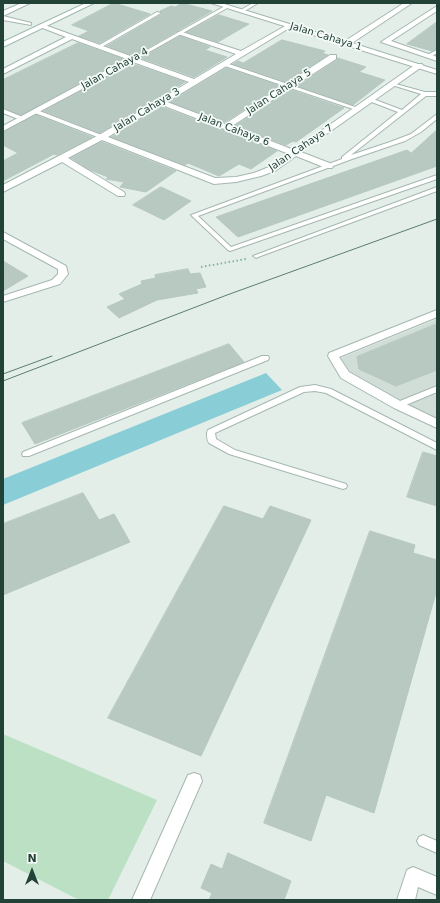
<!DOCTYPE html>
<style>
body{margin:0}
#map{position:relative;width:440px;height:903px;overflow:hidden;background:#e3eee9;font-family:"DejaVu Sans",sans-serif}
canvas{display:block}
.frame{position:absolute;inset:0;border:4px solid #224137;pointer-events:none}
.north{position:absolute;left:12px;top:851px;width:40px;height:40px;-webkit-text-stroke:3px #f4faf7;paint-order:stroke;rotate:0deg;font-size:11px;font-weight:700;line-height:16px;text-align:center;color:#224137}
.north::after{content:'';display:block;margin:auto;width:14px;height:18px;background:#224137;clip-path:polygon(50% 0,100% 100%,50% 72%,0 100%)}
</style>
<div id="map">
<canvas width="440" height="903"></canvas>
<div class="frame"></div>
<div class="north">N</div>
</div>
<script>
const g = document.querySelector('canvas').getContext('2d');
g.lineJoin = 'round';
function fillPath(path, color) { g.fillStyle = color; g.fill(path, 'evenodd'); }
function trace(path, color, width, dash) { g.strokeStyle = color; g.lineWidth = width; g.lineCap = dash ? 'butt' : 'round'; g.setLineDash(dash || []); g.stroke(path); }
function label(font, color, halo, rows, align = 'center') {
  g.font = font + ' "DejaVu Sans",sans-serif'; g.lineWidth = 3.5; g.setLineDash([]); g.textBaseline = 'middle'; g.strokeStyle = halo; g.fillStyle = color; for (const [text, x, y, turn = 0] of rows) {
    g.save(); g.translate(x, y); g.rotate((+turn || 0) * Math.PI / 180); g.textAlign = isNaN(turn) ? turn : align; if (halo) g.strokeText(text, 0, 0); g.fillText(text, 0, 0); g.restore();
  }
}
fillPath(new Path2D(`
 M437,319v100l-41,-20 -46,-27 -9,-14z`), '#d1ded8');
fillPath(new Path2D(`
 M3,734l154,66 -49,100h-29l-76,-39z`), '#bbe0c4');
fillPath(new Path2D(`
 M266,373l16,17 -279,115v-26z`), '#89cdd6');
const building = new Path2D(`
 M114,3l36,11 -50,29 -21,-7 10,-5 -17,-6z
 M182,3l30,8 -78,45 -27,-10 55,-32v-2l-2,-1 11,-5 4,1z
 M219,15l30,9 -31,18 -31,-10z
 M437,22v27l-5,2 -25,-7z
 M180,36l30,11 -5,3 22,7 -33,20 -53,-19z
 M282,40l43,11 -3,2 6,2 -42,27 -53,-18 5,-3 5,2z
 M78,43l45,16 -102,56 -18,-7v-28z
 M338,58l28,9 -7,5 26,8 -32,25 -56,-19 40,-26z
 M133,64l52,18 -85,51 -56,-22z
 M226,68l54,18 -55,36 -55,-20z
 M291,90l53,18 -48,34 -3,-1 -7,4 -51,-19z
 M162,107l115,44 -26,18 -12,-5 -20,12 -31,-13 -3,2 -74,-28z
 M36,115l56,22 -35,18 -3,-1 -51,27v-20l15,-8 -15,-8v-13z
 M437,130v36l-199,71 -22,-20 191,-67 4,3z
 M102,142l74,29 -30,21 -26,-5 4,-5 -18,-3 2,-2 -20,-8 -17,-11z
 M161,187l30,14 -27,19 -31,-15z
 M3,261l25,15 -25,15z
 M188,269l2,5 10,-1 6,14 -10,2 2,4 -41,7 -38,18 -12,-11 18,-8 -6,-5 23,-10 -1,-3 15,-3 -1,-3z
 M437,324v46l-41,16 -37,-17 -2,-12z
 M229,344l15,18 -209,82 -13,-21z
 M423,452l14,4v50l-30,-9z
 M83,493l16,27 15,-6 16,28 -127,53v-71z
 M224,506l39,13 7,-13 41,14 -110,236 -93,-38z
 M370,531l45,14 -2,8 24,7v29l-63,224 -48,-18 -15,46 -47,-18z
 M228,853l63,28 -7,19h-75l3,-7 -11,-5 10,-24 11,5z`);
fillPath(building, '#b8c9c2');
trace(building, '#b5c8c0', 1);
const service = new Path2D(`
 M253,3h5l-15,9 -4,-1z
 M225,6l4,1 -94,53 -4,-1z
 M157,12l4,1 -61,35 -4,-1z
 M437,50v3l-6,4h-4v-2z
 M222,63h4l135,46 -5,1 -134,-45z
 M392,83l33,9h12v4h-11l-75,59 39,-13 21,-8 26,-20v5l-16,13 -16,9 -53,18 -154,57 33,31 206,-72v4l-207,72 -2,-1 -37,-35 151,-56v-2l56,-45 -29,-11v-2h4l29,11 19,-16 -29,-9z
 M3,109l22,9 1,1 -5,1 -18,-7z
 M37,110l67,26 1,1 -5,1 -65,-25 -1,-1z
 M437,187v4l-179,66 -2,1 -3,-2z
 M262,356h6l1,2 -1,2 -239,96h-6l-1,-2 1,-2z
 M315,385l16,4 106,54v7l-111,-57 -11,-2 -11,1 -89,41 1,6 19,11 111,34 1,2 -1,2 -3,1 -114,-35 -20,-11c-2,-3 -3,-10 -1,-13l92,-43z
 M437,386v6l-36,15h-6l-1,-2 1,-2z
 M423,835l14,6v12l-18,-8 -2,-4 2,-4z`);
const minor = new Path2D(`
 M22,3h8l-27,13 28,7v2l-28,-5v-9z
 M437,6v5l-46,30 46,16v4l-56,-19z
 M42,24l152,55 42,-25 -58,-20v-2h4l59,19 46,-26h4v2l-124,75 58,22 105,-69h6v4l-104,67 62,24 122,-86h6l1,2 -122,86 31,12 1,2 -1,2h-6l-30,-12 -21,15 -14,5 -25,6 -22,2 -112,-44 -34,18 56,34 1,2 -1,2h-6l-56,-34 -59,30v-7l96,-50 90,-53 -56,-20 -130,69v-5l124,-67 -55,-20 -69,35v-5l63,-32 -26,-10v-2zM162,105l127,49 -20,13 -15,6 -18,4 -21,1 -107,-41z
 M3,232l63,34 2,8 -8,10 -57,18v-6l49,-16 6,-6v-5l-55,-30z
 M437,310v7l-98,40 10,15 53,30 35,17v9l-43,-20 -53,-30 -13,-22 1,-3z
 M194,773l6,2 2,6 -52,119h-18l56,-125z
 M413,867l24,10v18l-19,-8 -3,13h-18l10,-30z`);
const tertiary = new Path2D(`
 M211,3h10l124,38 59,-38h8l-60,40 85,27v4z`);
const secondary = new Path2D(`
 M86,3h8l-91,44v-5z`);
trace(service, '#a5b7b0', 2);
trace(minor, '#a5b7b0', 2);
trace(tertiary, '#a5b7b0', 2);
trace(secondary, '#a1bab0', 2);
trace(new Path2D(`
 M201,267l45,-8`), '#82b3a2', 2, [1.5, 2.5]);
fillPath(service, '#fff');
fillPath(minor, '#fff');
fillPath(tertiary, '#fff');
fillPath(secondary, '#fff');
trace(new Path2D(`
 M3,374l49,-18
 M3,381l224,-86 210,-76`), '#5c7c72', 1);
label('10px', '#224137', '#f4faf7', [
 ["Jalan Cahaya 1",326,37,17],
 ["Jalan Cahaya 4",115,69,-29],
 ["Jalan Cahaya 5",279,92,-33],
 ["Jalan Cahaya 3",147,110,-31],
 ["Jalan Cahaya 6",234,130,21],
 ["Jalan Cahaya 7",301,148,-34]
]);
</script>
